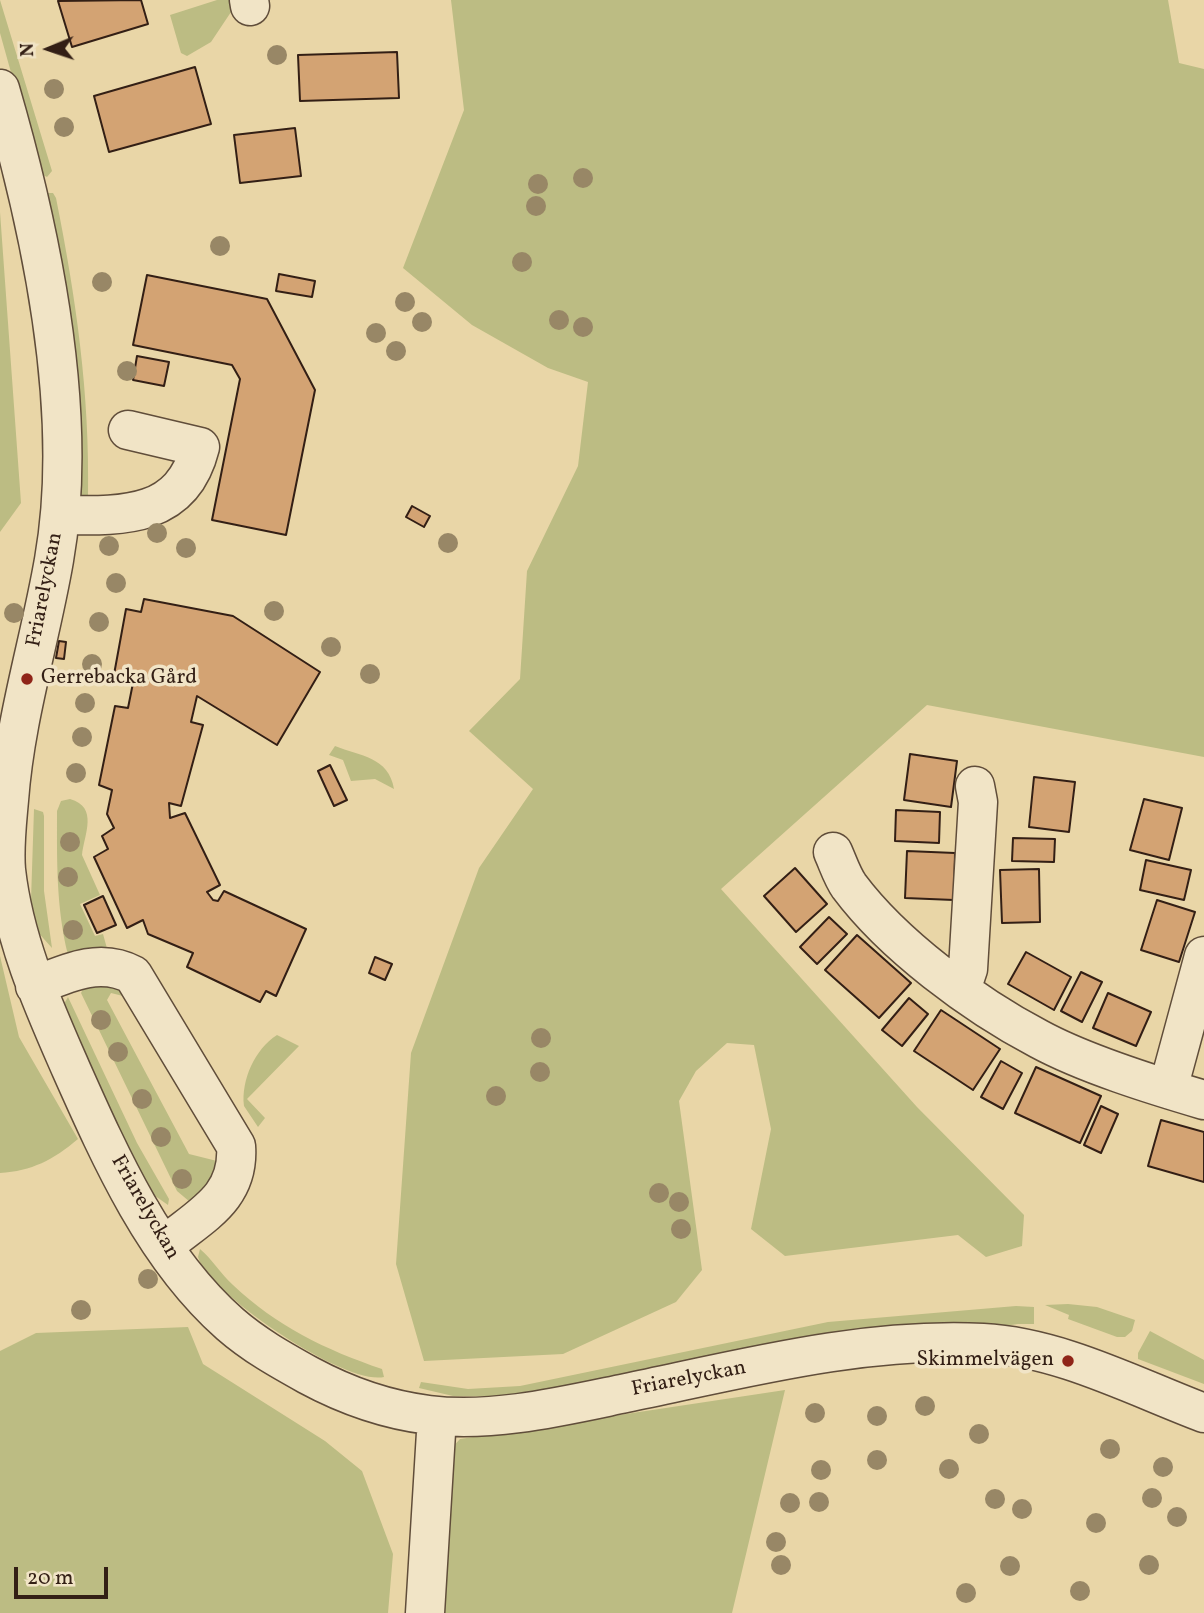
<!DOCTYPE html>
<meta charset="utf-8">
<style>
body{margin:0}
#map{position:relative;width:1204px;height:1613px;overflow:hidden;background:#e9d6a7;font-family:Vollkorn,serif}
canvas{display:block}
.north{position:absolute;left:14px;top:14px;width:70px;height:70px;-webkit-text-stroke:5px #f1e4c6;paint-order:stroke;rotate:268deg;font-size:19px;font-weight:700;line-height:28px;text-align:center;color:#331f15}
.north::after{content:'';display:block;margin:auto;width:24px;height:32px;background:#331f15;clip-path:polygon(50% 0,100% 100%,50% 72%,0 100%)}
.scale{position:absolute;left:14px;top:1567px;width:94px;height:32px;box-sizing:border-box;border:4px solid #331f15;border-top:0;padding-left:9px;font-size:21px;line-height:24px;white-space:nowrap;color:#331f15;-webkit-text-stroke:5px #f1e4c6;paint-order:stroke}
</style>
<div id="map">
<canvas width="1204" height="1613"></canvas>
<div class="north">N</div>
<div class="scale">20 m</div>
</div>
<script>
const g = document.querySelector('canvas').getContext('2d');
g.lineJoin = 'round';
function fillPath(path, color) { g.fillStyle = color; g.fill(path, 'evenodd'); }
function trace(path, color, width, dash) { g.strokeStyle = color; g.lineWidth = width; g.lineCap = dash ? 'butt' : 'round'; g.setLineDash(dash || []); g.stroke(path); }
function label(font, color, halo, rows, align = 'center') {
  g.font = font + ' Vollkorn,serif'; g.lineWidth = 7; g.setLineDash([]); g.textBaseline = 'middle'; g.strokeStyle = halo; g.fillStyle = color; for (const [text, x, y, turn = 0] of rows) {
    g.save(); g.translate(x, y); g.rotate((+turn || 0) * Math.PI / 180); g.textAlign = isNaN(turn) ? turn : align; if (halo) g.strokeText(text, 0, 0); g.fillText(text, 0, 0); g.restore();
  }
}
fillPath(new Path2D(`
 M0,0l52,171 -5,6 -8,-4 -39,-140z
 M217,0h22l-28,42 -24,14 -6,-3 -11,-38z
 M451,0h717l11,63 25,6v688l-277,-52 -206,184 196,218 107,108 -2,31 -36,11 -28,-22 -173,21 -34,-27 20,-100 -17,-84 -27,-2 -31,28 -17,30 23,169 -26,32 -113,52 -139,7 -28,-97 15,-211 68,-185 54,-79 -64,-58 51,-52 7,-108 51,-105 10,-84 -40,-14 -76,-43 -69,-57 61,-158z
 M47,193h6l3,5c20,100 34,196 32,299l-8,3 -35,-305z
 M0,212l21,291 -21,29z
 M335,746c25,10 54,11 59,43l-19,-10 -24,2 -8,-21 -14,-5z
 M70,799c29,8 14,36 12,56l18,40 -20,9 15,32 8,-2 5,18 -40,3c-12,-48 -11,-95 -11,-144l4,-10z
 M34,809l9,3 1,4v75l8,57 -17,-19 -4,-29z
 M0,956l19,81 59,102c-25,21 -46,32 -78,34z
 M117,985l10,12 -16,-4 -4,7 82,154 32,8 1,13 -32,27 -13,-11 -96,-198 3,-6z
 M68,997l69,146 32,56 -1,6 -17,-12 -90,-184z
 M277,1035l22,11 -52,53 18,19 -7,9 -14,-21c-3,-26 11,-57 33,-71z
 M200,1249c12,10 21,25 33,36 43,41 93,65 149,84l2,8c-38,9 -175,-83 -186,-120z
 M1068,1304l29,3 38,13 -3,11 -7,6h-8l-49,-18 1,-4 -24,-10z
 M1016,1306l18,1v17h-16l-498,73 -67,-1 -34,-8 2,-6 47,7 52,-3 308,-64z
 M188,1327l15,37 122,77 37,30 31,83 -5,59h-388v-262l36,-18z
 M1150,1331l54,29v24l-66,-25v-6z
 M785,1390l-53,223h-290l6,-161 12,-13z`), '#bcbc83');
const building = new Path2D(`
 M141,0l7,24 -76,23 -14,-46z
 M397,52l2,46 -99,3 -2,-46z
 M195,67l16,57 -102,28 -15,-56z
 M295,128l6,48 -61,7 -6,-48z
 M279,274l36,7 -3,16 -36,-6z
 M147,275l120,24 48,91 -29,145 -74,-15 28,-141 -8,-14 -99,-20z
 M137,356l32,6 -5,24 -31,-6z
 M412,506l18,10 -6,11 -18,-10z
 M144,599l89,17 87,56 -43,73 -80,-49 -6,26 12,3 -22,81 -12,-3 1,15 15,-5 35,72 -13,7 6,8 5,1 6,-10 82,38 -30,67 -10,-5 -6,11 -73,-35 6,-14 -45,-19 -5,-14 -16,8 -33,-71 14,-8 -6,-13 12,-8 -7,-14 5,-24 -13,-5 16,-79 13,2 5,-25 -20,-3 13,-71 15,3z
 M59,641l7,1 -2,17 -8,-1z
 M910,754l47,7 -6,46 -47,-7z
 M330,765l17,35 -13,6 -16,-35z
 M1034,777l41,5 -6,50 -40,-5z
 M1144,799l38,9 -13,52 -39,-10z
 M896,810l44,2 -1,31 -44,-2z
 M1013,838l42,1 -1,23 -42,-1z
 M907,851l48,2 -1,47 -49,-2z
 M1146,860l45,10 -7,30 -44,-10z
 M795,868l32,36 -31,28 -32,-36z
 M1039,869l1,53 -38,1 -2,-53z
 M103,896l13,29 -19,8 -13,-28z
 M1157,900l38,12 -16,50 -38,-12z
 M829,917l18,17 -30,30 -17,-17z
 M857,935l54,48 -32,35 -54,-48z
 M1026,952l45,25 -17,33 -46,-26z
 M375,957l17,7 -7,16 -16,-7z
 M1081,972l21,10 -20,40 -21,-11z
 M1108,993l43,19 -15,34 -43,-18z
 M909,998l19,16 -26,32 -20,-16z
 M941,1010l59,39 -27,41 -59,-39z
 M1001,1061l21,12 -19,36 -22,-12z
 M1036,1067l65,29 -21,47 -65,-30z
 M1101,1106l17,8 -17,39 -17,-8z
 M1161,1120l43,12v50l-56,-16z`);
fillPath(building, '#d3a373');
trace(building, '#331f15', 2);
const minor = new Path2D(`
 M249,0l1,6
 M0,89c41,141 80,324 54,471 -14,81 -39,158 -45,240 -2,23 -5,47 -3,70 8,71 37,135 65,199 40,90 84,189 159,255 24,21 51,36 78,51 37,20 80,35 121,40 64,8 134,-9 197,-22 116,-24 236,-56 357,-50 76,4 150,43 221,70
 M60,515c62,1 122,4 140,-68l-72,-17
 M833,852c5,11 9,24 16,34 44,59 125,119 190,153 46,25 114,46 165,61
 M35,986c32,-13 65,-29 98,-11l103,171c4,53 -37,70 -72,100
 M961,990l7,-21 10,-167 -3,-16
 M1168,1089l36,-133
 M425,1613l12,-197`);
trace(minor, '#604d3a', 41);
trace(minor, '#f1e4c6', 38);
g.fillStyle = '#988766';
for (const [x, y] of [
 [277,55],
 [54,89],
 [64,127],
 [583,178],
 [538,184],
 [536,206],
 [220,246],
 [522,262],
 [102,282],
 [405,302],
 [559,320],
 [422,322],
 [583,327],
 [376,333],
 [396,351],
 [127,371],
 [157,533],
 [448,543],
 [109,546],
 [186,548],
 [116,583],
 [274,611],
 [14,613],
 [99,622],
 [331,647],
 [92,664],
 [370,674],
 [85,703],
 [82,737],
 [76,773],
 [70,842],
 [68,877],
 [73,930],
 [101,1020],
 [541,1038],
 [118,1052],
 [540,1072],
 [496,1096],
 [142,1099],
 [161,1137],
 [182,1179],
 [659,1193],
 [679,1202],
 [681,1229],
 [148,1279],
 [81,1310],
 [925,1406],
 [815,1413],
 [877,1416],
 [979,1434],
 [1110,1449],
 [877,1460],
 [1163,1467],
 [949,1469],
 [821,1470],
 [1152,1498],
 [995,1499],
 [819,1502],
 [790,1503],
 [1022,1509],
 [1177,1517],
 [1096,1523],
 [776,1542],
 [781,1565],
 [1149,1565],
 [1010,1566],
 [1080,1591],
 [966,1593]
]) { g.beginPath(); g.arc(x, y, 10, 0, 2 * Math.PI); g.fill(); }
for (const [x, y, r, color] of [
 [27,679,7,"#8f2418"],
 [1068,1361,7,"#8f2418"]
]) { const dot = new Path2D(); dot.arc(x, y, r, 0, 2 * Math.PI); g.fillStyle = color; g.fill(dot); trace(dot, '#f1e4c6', 2.5); }
label('21px', '#331f15', '#f1e4c6', [
 ["Friarelyckan",46,590,-79],
 ["Friarelyckan",144,1208,60],
 ["Friarelyckan",689,1380,-11]
]);
label('21px', '#331f15', '#f1e4c6', [
 ["Gerrebacka Gård",41,679],
 ["Skimmelvägen",1054,1361,"right"]
], 'left');
</script>
